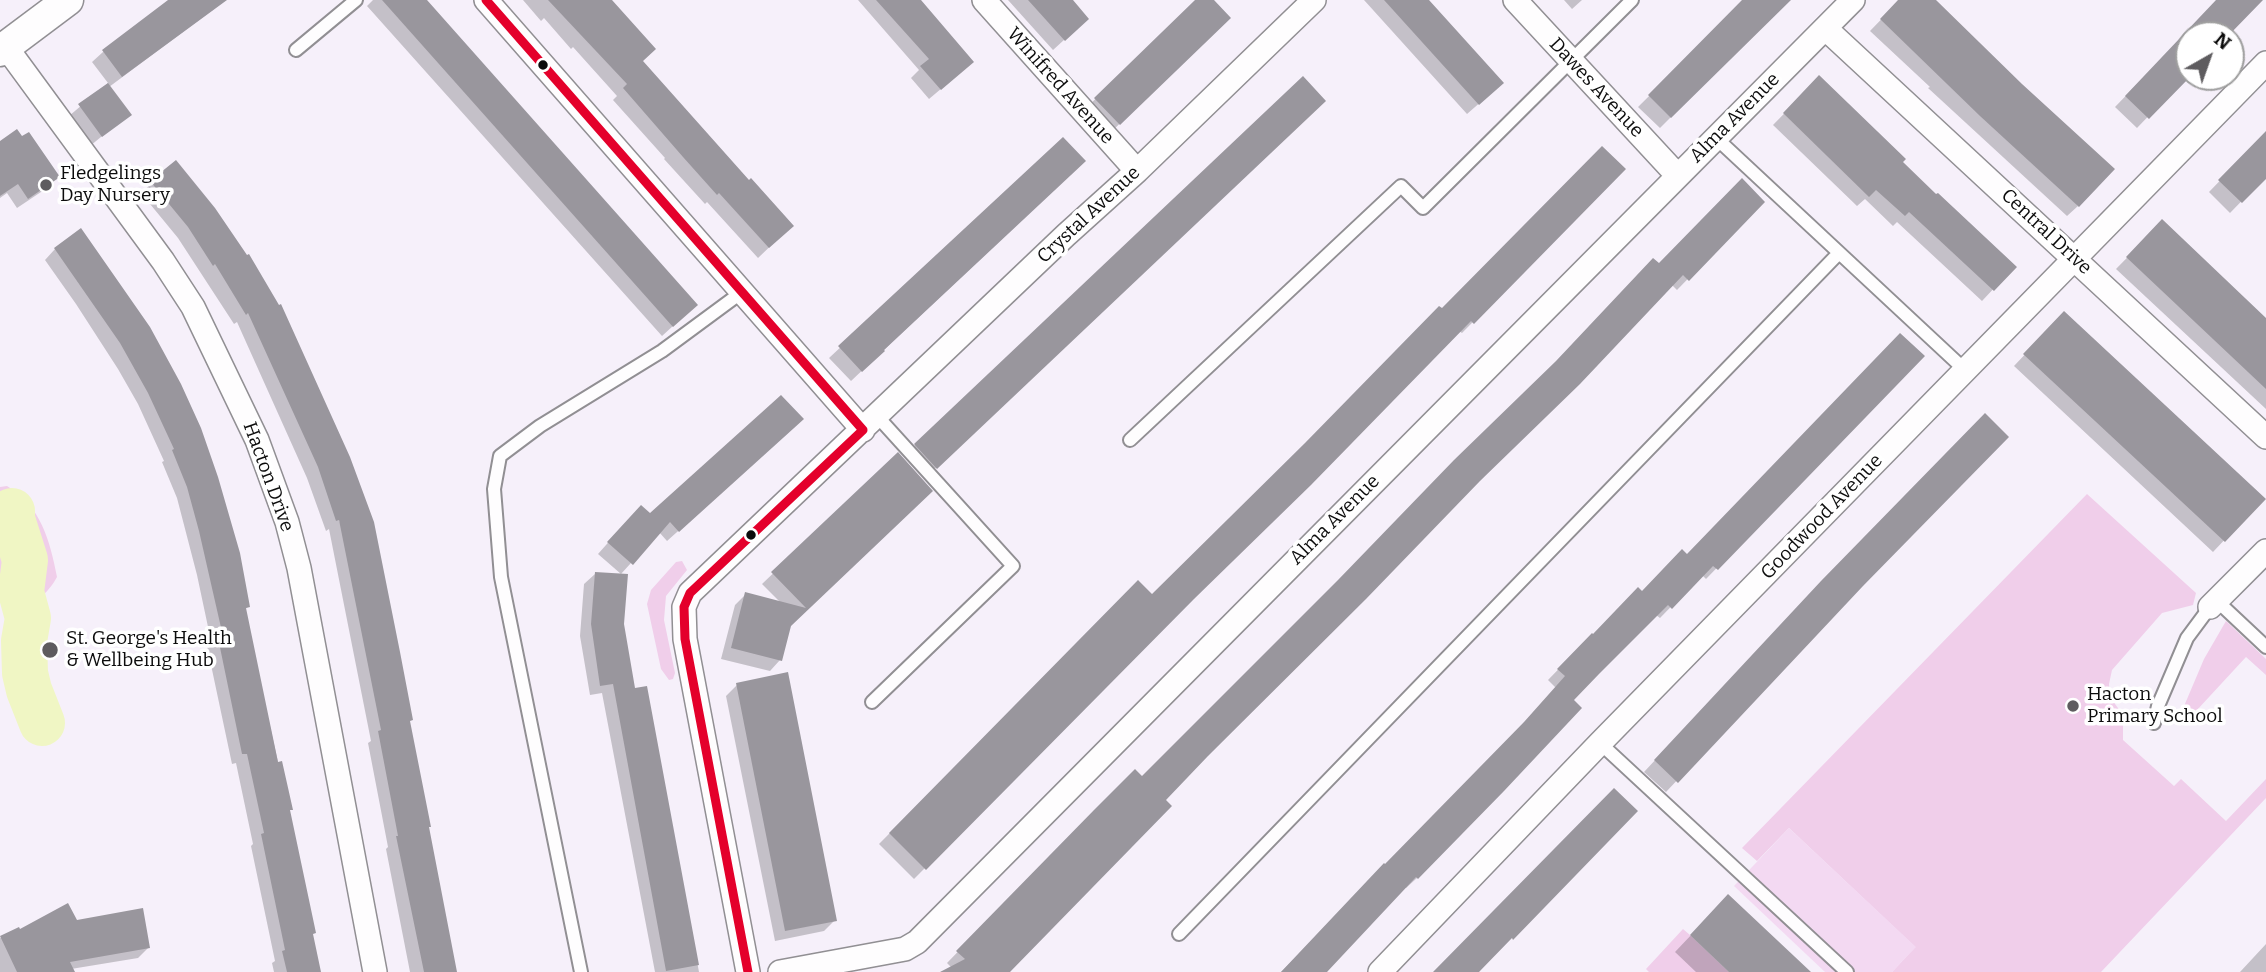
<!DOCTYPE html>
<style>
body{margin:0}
#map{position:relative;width:2266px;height:972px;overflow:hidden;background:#f6f0fa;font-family:Bitter,serif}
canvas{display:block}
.north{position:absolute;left:2175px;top:21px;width:70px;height:70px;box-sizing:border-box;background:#fff;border:2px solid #9e9e9e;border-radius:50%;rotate:40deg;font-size:19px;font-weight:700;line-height:28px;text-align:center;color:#0c0c0c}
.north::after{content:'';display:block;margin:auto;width:24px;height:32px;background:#5e5c5f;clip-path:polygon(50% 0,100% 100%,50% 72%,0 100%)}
</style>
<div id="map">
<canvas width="2266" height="972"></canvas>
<div class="north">N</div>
</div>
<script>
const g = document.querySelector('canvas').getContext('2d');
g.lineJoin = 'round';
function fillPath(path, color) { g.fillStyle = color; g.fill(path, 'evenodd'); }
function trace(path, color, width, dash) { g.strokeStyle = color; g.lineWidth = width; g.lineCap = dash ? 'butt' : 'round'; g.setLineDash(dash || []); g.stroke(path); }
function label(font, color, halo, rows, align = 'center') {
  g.font = font + ' Bitter,serif'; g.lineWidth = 7; g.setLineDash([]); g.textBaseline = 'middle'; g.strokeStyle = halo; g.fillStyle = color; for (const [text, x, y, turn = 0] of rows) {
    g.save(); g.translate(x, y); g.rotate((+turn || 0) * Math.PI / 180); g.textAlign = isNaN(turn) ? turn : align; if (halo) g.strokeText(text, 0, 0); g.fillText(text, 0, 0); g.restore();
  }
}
fillPath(new Path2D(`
 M7,486c34,20 43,55 50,91 -15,27 -29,26 -57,23v-113z
 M2087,494l109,99 -3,12 -31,8 -50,57 -3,14 1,13 13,18v25l51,46 7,-7 45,42 40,-42v19l-165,174h-209l23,-25 -126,-119 -32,33 -15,-13z
 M682,561l5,9 -21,26 -2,24 11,53 -2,6 -4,1 -8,-11 -14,-65 4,-14 25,-28z
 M2226,621l40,38v16l-20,-18 -61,66 -6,-5 25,-59z
 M1683,929l7,6 39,37h-80l-3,-3z`), '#f0ceea');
fillPath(new Path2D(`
 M1789,828l127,119 -24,25h-67l-91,-86z`), '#f3d9f2');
fillPath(new Path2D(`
 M173,0h53l-117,87 20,27 -39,32 -21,-30 39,-33 -16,-21 11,-10z
 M373,0h51l261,315 -23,21 -295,-330z
 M523,0h87l31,61 140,175 -23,22 -51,-56 -2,2 -41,-45 1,-1 -52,-58 4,-4 -44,-49 -2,2 -27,-31 -3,3z
 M858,0h60l43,72 -32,27 -18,-21 8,-8z
 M1008,0h63l5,29 -23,21z
 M1198,0h13l18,18 -120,116 -24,-25z
 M1364,0h63l64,93 -24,21z
 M1564,0h18l-10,9z
 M1746,0h42l-128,128 -22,-21z
 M1900,0h33l145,206 -11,10 -139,-128 2,-1 -60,-56z
 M2218,0h42l-34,35h-37v39l-52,54 -22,-21z
 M1819,78l82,84 113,105 -32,34 -85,-79 -4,4 -28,-27 -8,7 -84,-81z
 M2266,133v43l-36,37 -21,-21z
 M1063,140l10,32 -222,209 -22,-23z
 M0,143l57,34 -10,11 -30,20 -10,-15 -7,5z
 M1624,169l-162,164 -3,-2 -545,548 -35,-35 259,-261 14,13 289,-285z
 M152,183l95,75 1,-1 161,465 46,250h-45l-24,-123 2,-2 -20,-104 3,-2 -42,-212 -3,2 -19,-53 -70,-156 -3,2 -56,-86 -37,-45z
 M1763,202l-86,88 -5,-5 -467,472 -198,215h-64l9,-4 -5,-5 136,-140 59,-44 517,-513z
 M2162,222l104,98v89l-150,-140z
 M81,231l168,375 -5,4 45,201 30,161h-45l-2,-9 3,-2 -24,-115 2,-2 -17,-81 -4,1 -25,-118 4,-5 -14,-66 -20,-77 -15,-36 2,-1 -26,-57 -20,-35 -42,-65 -31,-44 10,-11z
 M2064,313l199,186 -50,53 -199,-186z
 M1922,356l-216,223 -4,-4 -42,43 -4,-3 -85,85 8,8 -162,170 -11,10 -2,-1 -81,85h-42l232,-237 43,-47 -8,-8 33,-34z
 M791,430l-124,111 -8,-9 -38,42 -23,-20 32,-36 20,-3z
 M975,431l-50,47 -20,-22 10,-11z
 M898,454l33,37 -141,134 -10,35 -10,11 -49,-12 14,-54 11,-11 35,9 -19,-19z
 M595,574l38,116 13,-2 53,284h-44l-53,-279 -12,2 -10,-59 4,-52z
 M1861,585l-195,207 -22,-20 166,-178z
 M737,685l98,235 -11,11 -49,10 -49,-245z
 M1712,913l96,59h-112l-21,-20z
 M76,922l72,26 -10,10 -67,11 2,3h-73v-34l18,-9 1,2z
 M2266,944v28h-26z`), '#0003');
trace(new Path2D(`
 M12,511v8l13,41 -4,32 7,26 -4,23 1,32 4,17 13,33`), '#f0f6c4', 46);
fillPath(new Path2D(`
 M168,0h59l-105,77 -20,-27z
 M382,0h45l271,305 -25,22z
 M548,0h64l44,49 -13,12 106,119 2,-2 43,48 -25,22 -50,-55 -2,2 -34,-38 -60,-69 4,-4z
 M876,0h45l53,62 -33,28 -21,-24 9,-7z
 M1028,0h45l16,19 -24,22z
 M1195,0h19l17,18 -111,107 -26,-27z
 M1384,0h45l75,83 -25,22z
 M1742,0h49l-120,118 -23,-23z
 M1898,0h38l86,84 93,85 -36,38 -99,-91 -100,-97z
 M2216,0h47l-34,35h-40v43l-40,41 -24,-23z
 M1819,75l87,84 -3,3 33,32 2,-1 79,74 -23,24 -85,-79 -4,4 -29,-26 -7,7 -86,-84z
 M1303,76l23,25 -389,368 -23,-25z
 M108,83l24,32 -30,22 -24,-33z
 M17,129l5,7 7,-4 31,45 -32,22 -10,-15 -18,12v-55z
 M2266,131v48l-24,24 -24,-23z
 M1063,137l23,24 -202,189 1,1 -23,21 -24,-26z
 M1602,146l24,23 -152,155 -3,-3 -160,164 -117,114 -268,271 -37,-37 249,-253 14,14 153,-151 134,-137 3,2z
 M176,160l39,48 32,47 2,-1 30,51 2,-1 69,153 24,65 26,130 13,68 -3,1 21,106h-2l28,145h-33l-28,-136h2l-20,-105 3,-1 -42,-210 -3,1 -18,-54 -70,-154 -2,2 -31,-51 -2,2 -25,-39 -38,-46z
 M1742,178l23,24 -76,79 -6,-6 -103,109 -100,97 -114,118 -158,157 -42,44 6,6 -162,166h-70l25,-13 -9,-8 138,-141 41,-41 7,7 196,-196 116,-120 102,-99 97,-103 6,5z
 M2162,219l104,99v71l-140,-132z
 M81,228l69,99 31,57 20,44 17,49 22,76 10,54 -4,1 32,154 4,-1 11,49h-3l26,123 -3,1 8,38h-34l-5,-21 3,-1 -24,-116 3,-1 -17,-79h-5l-25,-121 5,-1 -23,-101 -12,-44 -15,-37 2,-1 -26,-56 -28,-50 -66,-95z
 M2064,311l202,188 -41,43 -202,-188z
 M1900,333l25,23 -207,214 -5,-4 -41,43 -4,-4 -69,69 -25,26 8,8 -78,83 -86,88 -2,-2 -89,95h-46l103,-109 1,1 139,-142 41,-46 -8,-7 35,-36 1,1 45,-47 4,4 40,-42 5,5z
 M781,395l23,24 -125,113 -9,-10 -37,43 -26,-23 34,-37 9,8z
 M1985,413l24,24 -146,149 -185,197 -24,-23 167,-179z
 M898,452l35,39 -142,135 -9,35 -51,-13 14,-56 61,16 -35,-36z
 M595,572l33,2 -4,50 11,64 12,-2 52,279 -33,6 -53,-287 -13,2 -9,-62z
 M788,672l49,249 -52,10 -49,-248z
 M1614,788l24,23 -125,129 -1,-2 -33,34h-46z
 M1728,894l83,78h-82l-39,-37z
 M68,903l9,17 66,-12 7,40 -80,14 5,10h-58l-17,-36 19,-9 1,2z`), '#99969d');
const service = new Path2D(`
 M296,50l60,-50
 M1715,137l250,233
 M1130,440l271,-254 22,22 209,-208
 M2216,600l50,47
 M872,702l141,-136 -136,-150
 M2154,723l4,-17 29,-68 23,-31
 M1600,743l247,229
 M1179,934l659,-680
 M581,972l-80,-395 -7,-88 6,-33 40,-30 122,-75 80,-59`);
const minor = new Path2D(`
 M486,0l377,430
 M984,0l153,171
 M1515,0l162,175
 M1825,28l441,409
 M6,47l157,214 30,46 64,133 30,82 12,46 76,404
 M2210,607l56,-56
 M748,972l-63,-333 -1,-32 6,-14 376,-358 71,-64 177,-171
 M780,972l125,-23 12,-7 936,-942
 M1380,972l220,-229 666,-680`);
const tertiary = new Path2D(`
 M0,51l68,-51`);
trace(service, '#918f93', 16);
trace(minor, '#918f93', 26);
trace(tertiary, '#918f93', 33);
trace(service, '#fefdfe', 12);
trace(minor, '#fefdfe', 23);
trace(tertiary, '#fefdfe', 30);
trace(new Path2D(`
 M486,0l377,430
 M748,972l-63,-333 -1,-32 6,-14 173,-163`), '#e4002b', 9);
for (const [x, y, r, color] of [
 [543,65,6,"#0c0c0c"],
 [46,185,7,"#5e5c5f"],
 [751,535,6,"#0c0c0c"],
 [50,650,9,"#5e5c5f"],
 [2073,706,7,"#5e5c5f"]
]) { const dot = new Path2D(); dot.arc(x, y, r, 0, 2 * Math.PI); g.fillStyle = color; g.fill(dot); trace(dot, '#fff', 2.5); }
label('19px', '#0c0c0c', '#fff', [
 ["Winifred Avenue",1060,86,48],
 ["Dawes Avenue",1596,88,47],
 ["Alma Avenue",1735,118,-45],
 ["Crystal Avenue",1089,215,-43],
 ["Central Drive",2046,232,43],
 ["Hacton Drive",268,477,70],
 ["Goodwood Avenue",1822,517,-46],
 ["Alma Avenue",1335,520,-45]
]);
label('19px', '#0c0c0c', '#fff', [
 ["Fledgelings",60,174],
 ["Day Nursery",60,196],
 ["St. George's Health",66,639],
 ["& Wellbeing Hub",66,661],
 ["Hacton",2087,695],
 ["Primary School",2087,717]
], 'left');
</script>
